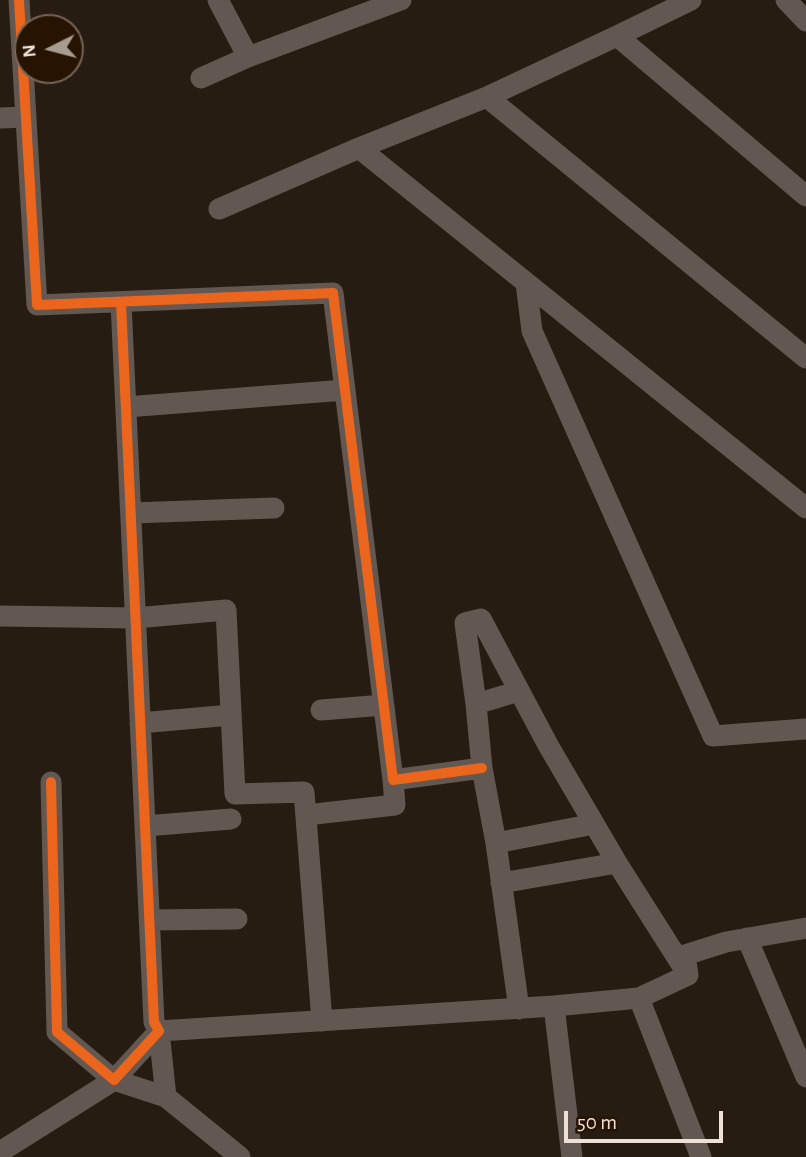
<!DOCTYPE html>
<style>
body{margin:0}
#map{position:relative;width:806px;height:1157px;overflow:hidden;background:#271c12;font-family:"Alegreya Sans",sans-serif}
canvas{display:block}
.north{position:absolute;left:14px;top:14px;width:70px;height:70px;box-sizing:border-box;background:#261302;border:2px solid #766556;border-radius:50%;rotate:264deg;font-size:19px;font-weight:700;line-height:28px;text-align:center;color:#eee0d4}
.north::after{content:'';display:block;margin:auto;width:24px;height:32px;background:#a89b90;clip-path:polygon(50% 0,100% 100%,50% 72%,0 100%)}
.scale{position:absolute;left:564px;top:1111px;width:159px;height:32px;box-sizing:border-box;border:4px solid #eee0d4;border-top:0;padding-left:9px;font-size:21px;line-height:24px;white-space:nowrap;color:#eee0d4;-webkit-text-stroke:5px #261302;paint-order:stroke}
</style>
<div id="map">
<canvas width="806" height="1157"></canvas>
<div class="north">N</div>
<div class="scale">50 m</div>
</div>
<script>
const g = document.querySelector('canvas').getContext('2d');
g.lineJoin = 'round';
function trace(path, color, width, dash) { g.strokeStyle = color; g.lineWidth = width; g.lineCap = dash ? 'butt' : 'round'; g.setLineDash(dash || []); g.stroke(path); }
trace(new Path2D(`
 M19,0l18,305 296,-12 60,487 89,-12
 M218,0l30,57
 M786,0l20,21
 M617,36l74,-36
 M201,78l47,-21 153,-57
 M487,97l319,261
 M0,118l26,-1
 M359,148l447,360
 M219,209l140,-61 128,-51 130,-61 189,160
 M526,283l6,48 181,405 93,-7
 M126,407l219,-17
 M131,513l143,-5
 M0,616l135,2 91,-8 9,184 69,-2 18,229
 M476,704l43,-13
 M321,710l63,-5
 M140,723l91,-8
 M51,782l6,250 57,48 45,-49 -5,-9 -33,-720
 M306,815l89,-10 -2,-25
 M145,826l86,-7
 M496,843l98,-19
 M501,883l116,-20
 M149,920l88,-1
 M747,938l59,139
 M519,1009l-23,-166 -14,-75 -6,-64 -11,-81 16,-4 67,126 69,118 71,112
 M0,1152l114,-72 52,17
 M240,1157l-74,-60 -7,-66 395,-25
 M572,1157l-18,-151 85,-8
 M701,1157l-62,-159 49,-23 -3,-20 41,-13 80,-14`), '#625851', 21);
trace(new Path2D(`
 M19,0l18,305 296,-12 60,487 89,-12
 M51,782l6,250 57,48 45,-49 -5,-9 -33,-720`), '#eb651d', 10);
</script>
